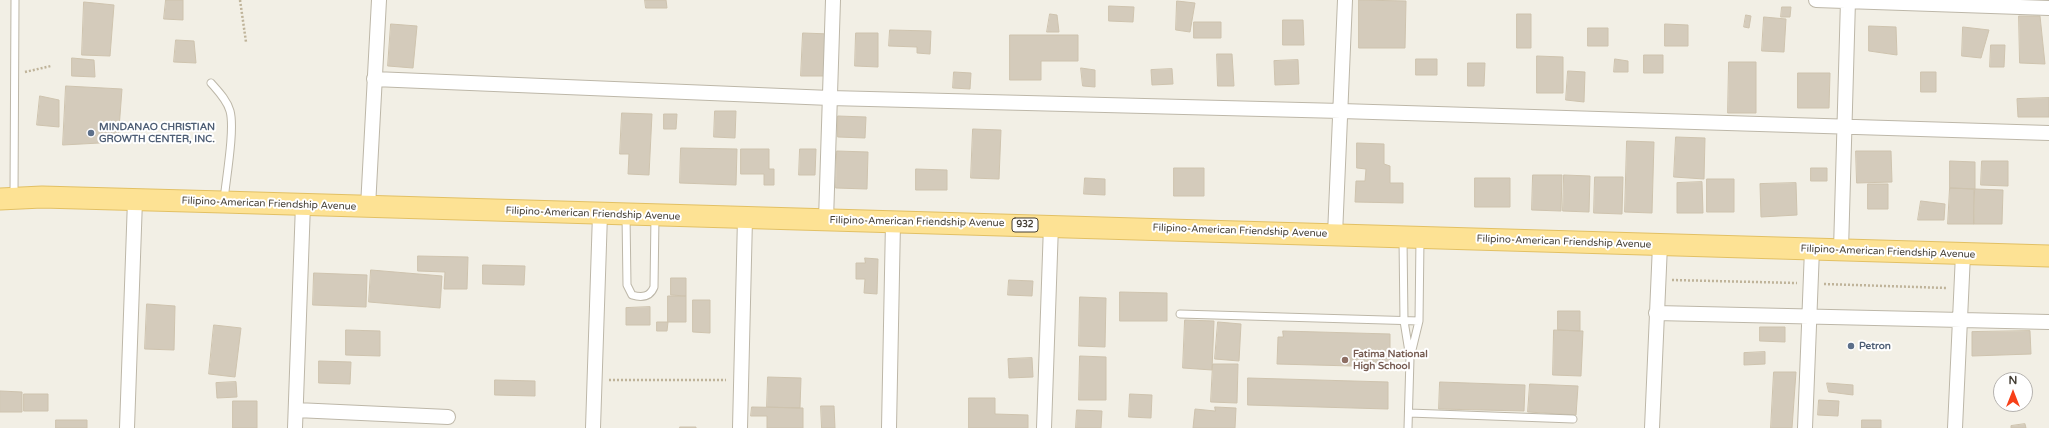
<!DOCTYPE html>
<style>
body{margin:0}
#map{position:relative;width:2049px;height:428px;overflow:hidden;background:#f2efe5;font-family:"Varela Round",sans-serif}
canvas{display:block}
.north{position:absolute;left:1993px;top:372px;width:40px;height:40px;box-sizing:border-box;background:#fff;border:1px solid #b5b2ae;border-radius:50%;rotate:0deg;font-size:11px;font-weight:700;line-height:16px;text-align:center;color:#453f35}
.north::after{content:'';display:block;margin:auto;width:14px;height:18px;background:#f74018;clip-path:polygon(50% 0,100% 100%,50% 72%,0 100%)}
</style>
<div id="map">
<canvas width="2049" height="428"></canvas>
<div class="north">N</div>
</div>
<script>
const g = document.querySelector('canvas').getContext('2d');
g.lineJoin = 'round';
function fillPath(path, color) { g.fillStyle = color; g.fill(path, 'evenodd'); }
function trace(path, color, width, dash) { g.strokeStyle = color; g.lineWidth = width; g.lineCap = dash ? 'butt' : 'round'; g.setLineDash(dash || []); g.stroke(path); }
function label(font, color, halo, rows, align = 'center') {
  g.font = font + ' "Varela Round",sans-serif'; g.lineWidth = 4; g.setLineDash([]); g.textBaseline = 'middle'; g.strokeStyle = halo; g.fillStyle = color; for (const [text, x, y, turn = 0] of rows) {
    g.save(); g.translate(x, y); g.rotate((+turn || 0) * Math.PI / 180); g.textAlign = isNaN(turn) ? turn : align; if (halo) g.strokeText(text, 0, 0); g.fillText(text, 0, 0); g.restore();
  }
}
const building = new Path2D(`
 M166,0h17v20l-19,-1z
 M645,0h21l1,8h-21z
 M1359,0l47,1 -1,47h-46z
 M1177,1l18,2 -5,29 -14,-2z
 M84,2l30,3 -4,51 -28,-1z
 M1109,6l25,1 -1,15 -24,-1z
 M1782,7h9l-1,10h-9z
 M1050,14l7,1 2,17h-12z
 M1517,14h14v34h-14z
 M1746,15l5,1 -2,12 -5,-1z
 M2019,16h21l5,48 -25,-1z
 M1764,17l22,2 -2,33 -22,-1z
 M1283,20h20l1,25h-21z
 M1194,22h27v16h-27z
 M391,24l26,2 -4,42 -25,-2z
 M1665,24l23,1v21h-23z
 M1869,26l27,1 1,28 -28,-4z
 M1963,27l26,3 -8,28 -19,-2z
 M1588,28h20v18h-20z
 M890,30l41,1 -1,23 -13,-1v-6l-28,-1z
 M803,33l27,1 -2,42h-27z
 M856,33h22v34l-23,-1z
 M1010,35h68v26h-37v19h-31z
 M176,40l18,1 2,22 -22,-1z
 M1991,45h14l-1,22h-14z
 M1217,54h15l2,32h-16z
 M1644,55h19v18h-19z
 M1537,56l26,1v36h-26z
 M72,58l22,2 1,17 -23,-1z
 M1416,59h21v16h-21z
 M1615,59l13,2v11h-14z
 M1298,60l1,24 -24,1 -1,-24z
 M1729,62h27v51h-28z
 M1468,63h17l-1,23h-16z
 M1081,68l14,2v17l-12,-1z
 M1172,69l1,15 -21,1 -1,-15z
 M1568,71l17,1 -1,30 -18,-2z
 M954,72l17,1 -1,16 -17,-1z
 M1921,72h15v20h-15z
 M1798,73h32l-1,35h-31z
 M66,86l56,3 -4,53 -55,3z
 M40,96l19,4v27l-22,-2z
 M2049,98v19h-31l-1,-18z
 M715,111h21l-1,27 -21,-1z
 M622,113l30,1 -3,61 -21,-1 1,-20h-9z
 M664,114h13l-1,15h-12z
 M838,116l28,1 -1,21 -27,-1z
 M973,129l28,1 -2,49 -28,-1z
 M1676,137l29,1 -1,41 -30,-2z
 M1627,141l27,1 -2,71 -27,-1z
 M1357,143l27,1v20l6,2v17h13v20l-48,-1 1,-21h9l1,-12 -9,-1z
 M681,148l56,1 -1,36 -56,-2z
 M741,149h28v20h5v16h-10v-11h-23z
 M800,149h16l-1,26h-16z
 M837,151l31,1 -1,37 -31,-1z
 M1856,151h35l1,31 -35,1z
 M1950,161l25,1v27l-25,-1z
 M1982,161h26v25l-27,-1z
 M1174,168h30v28h-30z
 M1811,168h16v13h-16z
 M916,169l31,1v20h-31z
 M1533,175h29l-1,36 -29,-1z
 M1564,175l26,1 -1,36 -26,-1z
 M1595,177h28l-1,37 -28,-1z
 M1085,178l20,1v16l-21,-1z
 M1475,178h35v29h-35z
 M1707,179h27v33h-27z
 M1702,182l1,31h-26v-30z
 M1796,183l1,32 -36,2 -1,-33z
 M1868,184h20v25h-20z
 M1950,188l24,1v35h-26z
 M1975,189l28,1 -1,34h-28z
 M1921,201l24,3 -1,16h-26z
 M418,256l50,1 -1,32h-23l1,-17 -27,-1z
 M865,258l13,1 -1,35 -13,-1 1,-14h-9v-16h9z
 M483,265l42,1 -1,19 -41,-1z
 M371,270l71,6 -2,32 -71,-6z
 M314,273l53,2 -1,32 -53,-2z
 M671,278h15v18l-15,-1z
 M1009,280l24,1 -1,15 -24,-1z
 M1120,292l47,1v28h-47z
 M668,296h18v26h-18z
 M1080,297l26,1 -1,49 -26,-1z
 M693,300h17v33l-17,-1z
 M147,304l28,2 -1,44 -29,-1z
 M650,307v18h-24v-17z
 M1558,311h22v20l-22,-1z
 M1185,320l29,1 -2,49 -29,-2z
 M657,322h11l-1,9h-10z
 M1218,322l23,2 -2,37 -24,-2z
 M214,325l27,3 -6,49 -26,-3z
 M1760,327h25v15l-25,-1z
 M346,330l34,1v25l-34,-1z
 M1554,330l29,1 -2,45 -28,-1z
 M1283,331l107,3v33l-113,-3 1,-27h5z
 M2030,331l1,23 -59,2v-24z
 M1765,352v12l-21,1v-12z
 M1080,356l26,1v43h-27z
 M1032,358l1,19 -24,1 -1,-19z
 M319,361l32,1 -1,22 -31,-1z
 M1213,364h25l-1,39 -26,-1z
 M1774,372h22l-4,56h-21z
 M768,377l33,1 -1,30 -33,-1z
 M1248,378l140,4v27l-140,-4z
 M495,380l40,1v15l-40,-1z
 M236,382l1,15 -20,1 -1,-15z
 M1440,382l85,3 -1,26 -85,-2z
 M1827,383l26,2v10l-24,-3z
 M1530,384l48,2 -2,29 -48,-3z
 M0,391l22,1v20h-22z
 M24,394h24v17h-24z
 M1130,394l22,1 -1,23 -22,-1z
 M969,398h26v16l33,1v13h-59z
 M1819,400l20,1 -1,15 -20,-1z
 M233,401h24v27h-24z
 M821,406h13l1,22h-13z
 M752,407l51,1v20h-36v-12h-16z
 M1215,407l21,1 -1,20h-42l2,-19 20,2z
 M1077,410l25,1 -1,17h-25z
 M56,420h31v8h-31z
 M1862,420h19v8h-19z
 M2025,424l1,4h-15v-2z
 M680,427h16v1h-16z`);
fillPath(building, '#d4cbbb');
trace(building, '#cec3ae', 1);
const service = new Path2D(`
 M211,83c7,8 16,17 19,28 5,18 -4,68 -6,89
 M14,196l1,-196
 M626,215l1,70 5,10c10,3 18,2 22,-8l1,-71
 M1403,239l1,82 6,37 -2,70
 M1180,314l239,7
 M1411,354l8,-33 1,-82
 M1409,413l164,6`);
const minor = new Path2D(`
 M1816,0l233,8
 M374,79l456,19 511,13 708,22
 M368,207l11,-207
 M826,220l7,-220
 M1335,235l10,-235
 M1841,250l7,-250
 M1656,313l393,9
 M296,410l152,7
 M127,428l8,-228
 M295,428l8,-224
 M593,428l7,-214
 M740,428l5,-210
 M889,428l4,-206
 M1044,428l7,-203
 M1652,428l8,-183
 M1805,428l7,-179
 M1955,428l8,-174`);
const primary = new Path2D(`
 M0,199l42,-2 181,5 1826,54`);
trace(service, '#bdb7a8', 9);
trace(minor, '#bdb7a8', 16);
trace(primary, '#e2c064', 23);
trace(new Path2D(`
 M240,0l6,42
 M25,72l26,-6
 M1672,280l125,3
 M1824,284l123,4
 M609,380h117`), '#bfb399', 2.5, [2, 2]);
trace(service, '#fff', 7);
trace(minor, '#fff', 14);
trace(primary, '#fde294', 21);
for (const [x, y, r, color] of [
 [91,133,4,"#5c6f8a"],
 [1851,346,4,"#5c6f8a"],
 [1345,360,4,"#8d6e63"]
]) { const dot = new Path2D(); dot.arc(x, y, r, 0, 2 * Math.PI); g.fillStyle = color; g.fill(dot); trace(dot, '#fff', 1.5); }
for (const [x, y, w] of [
 [1025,225,26]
]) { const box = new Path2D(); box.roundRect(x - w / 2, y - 7, w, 14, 3); g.fillStyle = '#fff'; g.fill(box); trace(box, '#453f35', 1); }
label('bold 9px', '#453f35', null, [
 ["932",1025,225]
]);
label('bold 10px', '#4e5e75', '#fff', [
 ["MINDANAO CHRISTIAN",99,127],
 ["GROWTH CENTER, INC.",99,139],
 ["Petron",1859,346]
], 'left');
label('10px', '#453f35', '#fff', [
 ["Filipino-American Friendship Avenue",269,204,2],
 ["Filipino-American Friendship Avenue",593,214,2],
 ["Filipino-American Friendship Avenue",917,222,1],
 ["Filipino-American Friendship Avenue",1240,231,2],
 ["Filipino-American Friendship Avenue",1564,242,2],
 ["Filipino-American Friendship Avenue",1888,252,2]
]);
label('bold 10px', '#785e54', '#fff', [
 ["Fatima National",1353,354],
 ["High School",1353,366]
], 'left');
</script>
